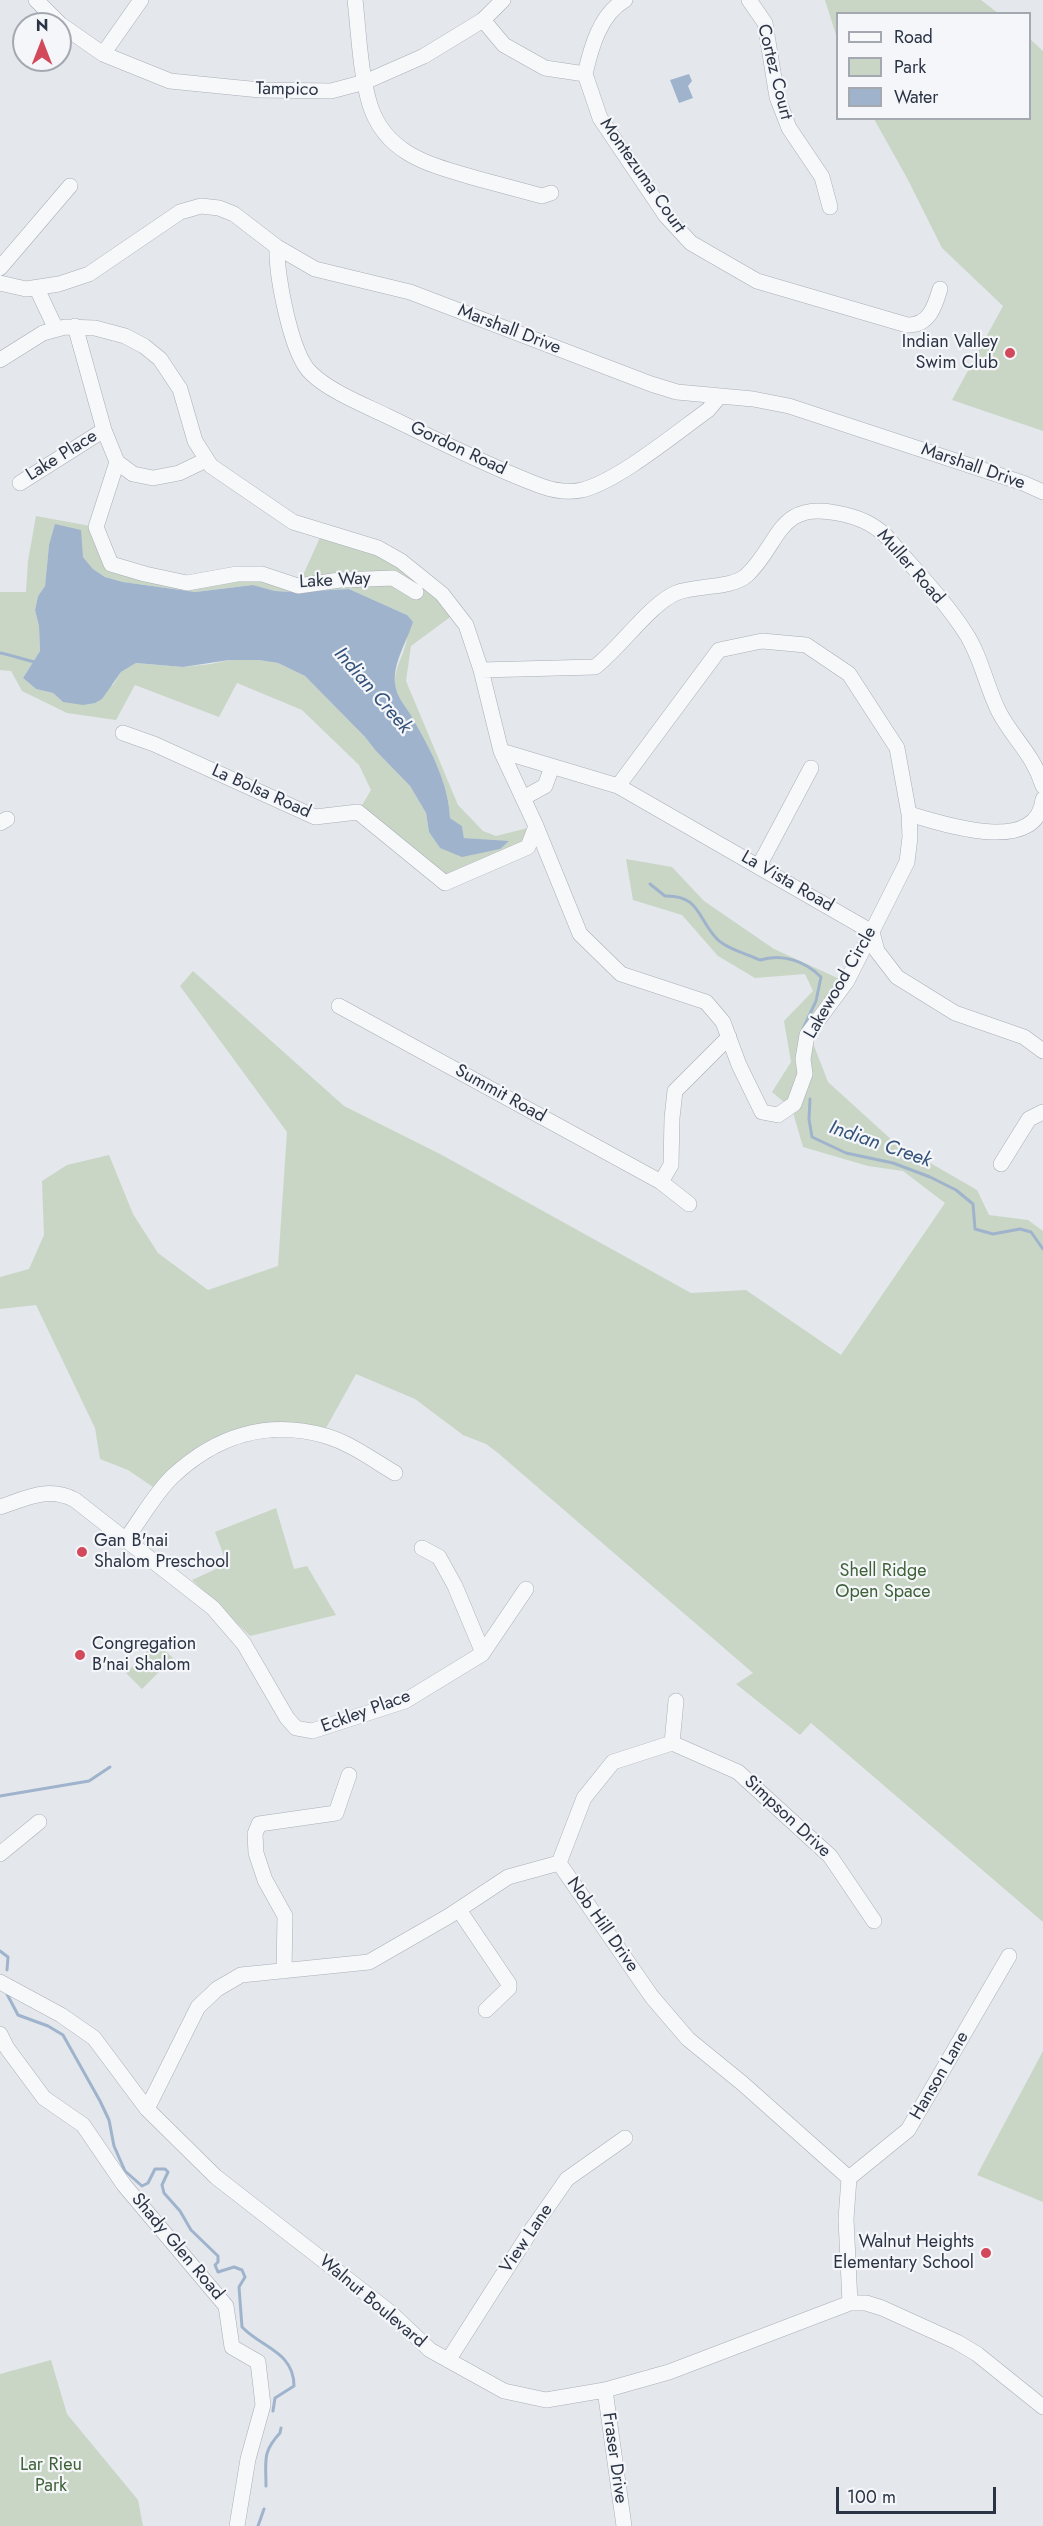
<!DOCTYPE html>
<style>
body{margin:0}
#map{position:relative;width:1043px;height:2526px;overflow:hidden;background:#e4e7ec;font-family:Jost,sans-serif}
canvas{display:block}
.legend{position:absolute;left:836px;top:12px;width:195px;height:108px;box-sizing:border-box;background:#f4f6f9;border:2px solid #a4a8b1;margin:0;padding:8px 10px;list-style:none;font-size:18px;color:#2b3445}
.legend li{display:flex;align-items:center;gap:12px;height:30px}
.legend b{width:30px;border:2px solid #a4a8b1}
.north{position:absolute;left:12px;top:12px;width:60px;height:60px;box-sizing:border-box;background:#f4f6f9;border:2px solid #a4a8b1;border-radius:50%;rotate:0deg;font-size:16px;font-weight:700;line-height:24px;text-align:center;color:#2b3445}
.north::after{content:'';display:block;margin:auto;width:21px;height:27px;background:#d1495b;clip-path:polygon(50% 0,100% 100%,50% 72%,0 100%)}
.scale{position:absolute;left:836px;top:2487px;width:160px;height:27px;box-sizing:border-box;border:3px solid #2b3445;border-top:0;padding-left:8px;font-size:18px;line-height:21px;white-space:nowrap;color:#2b3445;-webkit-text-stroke:4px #f4f6f9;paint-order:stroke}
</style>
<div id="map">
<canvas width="1043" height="2526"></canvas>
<ul class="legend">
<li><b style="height:8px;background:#f7f8fa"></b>Road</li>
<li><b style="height:16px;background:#c9d6c5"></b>Park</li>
<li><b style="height:16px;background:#9fb4cc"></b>Water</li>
</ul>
<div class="north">N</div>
<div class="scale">100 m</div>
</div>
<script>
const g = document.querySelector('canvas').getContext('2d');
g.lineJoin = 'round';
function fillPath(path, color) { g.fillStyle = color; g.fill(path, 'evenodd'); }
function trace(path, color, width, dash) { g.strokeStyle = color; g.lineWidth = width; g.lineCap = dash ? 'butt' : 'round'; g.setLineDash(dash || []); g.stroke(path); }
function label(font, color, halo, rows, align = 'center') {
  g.font = font + ' Jost,sans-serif'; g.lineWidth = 4.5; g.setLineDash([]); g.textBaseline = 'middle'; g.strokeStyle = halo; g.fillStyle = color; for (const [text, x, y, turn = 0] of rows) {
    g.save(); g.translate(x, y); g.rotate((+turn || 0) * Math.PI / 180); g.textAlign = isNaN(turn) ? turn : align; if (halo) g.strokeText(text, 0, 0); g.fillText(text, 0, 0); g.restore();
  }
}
fillPath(new Path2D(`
 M825,0h156l17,13 -160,1 -1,24z
 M1030,39l13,12v380l-91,-31 51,-94 -61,-58 -35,-70 -33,-59 156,-1z
 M36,516l60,11 15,37 76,19 50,-9 61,12 25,-55 55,17 79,64 -46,34 -5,35 52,124 25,26 13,5 40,-10 -8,21 -83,36 -87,-71 13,-22 -12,-25 -57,-55 -65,-27 -18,34 -84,-32 -19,35 -49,-7 -45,-22 -11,-20 -11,-1v-78h26l2,-31zM49,545l34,12 10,12 12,8 18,5 72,10 58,-7 22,6 18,1 56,-3 58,26c0,9 1,20 -1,28 -3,14 -12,25 -11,40 0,15 11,24 18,36 17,29 36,65 37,99l12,8 2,12 44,4 -68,6 -11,-16 -3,-19 -16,-27 -34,-35 -11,-14 -60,-61 -27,-13 -19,-3h-30l-18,4 -28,3 -47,-4 -15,9 -8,13 -50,17 -10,-9 -17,-4 -13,-11 17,-27 -1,-25 -4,-16 3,-14 7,-10z
 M626,859l46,8 32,34 70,48 70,32 -33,57 17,44 66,60 83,48 12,25 39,5 15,11v691l-232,-199 -11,12 -64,-51 17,-11 -255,-220 -12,-9 -23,-9 -48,-36 -59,-25 -30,54c-79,-14 -118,2 -173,59l-25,-17 -28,-11 -5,-31 -59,-123 -36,4v-32l29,-8 15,-34 -2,-54 25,-16 42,-10 24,59 25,39 50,37 70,-24 9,-134 -107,-146 13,-15 151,135 98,49 249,138 55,-3 95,65 104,-152 -42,-32 -35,-5 -65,-19 -11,-38 -20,-17 19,-30 -7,-41 29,-30 -8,-17 -50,4 -37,-22 -36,-41 -49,-15z
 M276,1508l18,61 13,-3 29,49 -86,21 -58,-56 35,-16 -12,-32z
 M156,1642l17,16 -31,31 -16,-16z
 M1043,2051v151l-66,-27z
 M51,2360l16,54 71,86 5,26h-143v-152z`), '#c9d6c5');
fillPath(new Path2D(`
 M689,74l3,7 -4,5 5,12 -14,5 -9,-23z
 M55,524l26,6 2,27 10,12 12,8 18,5 72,10 58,-7 22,6 18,1 56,-3 58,26 6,7c-6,19 -20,41 -18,61 1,15 12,24 18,36 17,29 36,65 37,99l12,8 2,12 45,3 -9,8 -38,8 -22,-9 -11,-16 -3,-19 -16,-27 -34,-35 -11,-14 -60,-61 -27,-13 -19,-3h-30l-46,7 -47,-4 -15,9 -19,27 -7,4 -12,2 -20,-3 -10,-9 -17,-4 -13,-11 17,-27 -1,-25 -4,-16 3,-14 7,-10 4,-41z`), '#9fb4cc');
trace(new Path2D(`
 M0,653c9,1 30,9 36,9
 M650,884l15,12c35,-1 32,22 52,43 10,10 30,15 43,21 22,-7 45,1 61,17l-5,24 -13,28
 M810,1099l-1,20 3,18 34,16 47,10 37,14 26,13 17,14 2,25 18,5 27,-5 11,3 12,17
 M0,1796l89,-15 21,-14
 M0,1951l8,6 -1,13
 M7,1994l11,21 30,11 15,9 37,66 9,19 5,26 11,25 17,15 6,-3 7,-14h10l3,3 -6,13 2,8 16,18 11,19 27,26v6l-3,3 3,7 16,-5 8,3 3,7 -6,10 3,40c20,21 52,25 52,59l-19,12 -2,13
 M266,2486c0,-25 -4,-34 14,-53l1,-5
 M258,2526l6,-17`), '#9fb4cc', 3);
const minor = new Path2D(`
 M36,0l24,24
 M355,0c4,35 5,72 15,105 16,50 61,60 105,73 22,6 44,12 67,18l9,-3
 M749,0l16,23 12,74 12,31 33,49 8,30
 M483,20l21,25 41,23 40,6
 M60,24l43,30 67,27 90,9 71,1 34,-9 59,-26 59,-36 20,-20
 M103,54l38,-54
 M585,74l15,44 66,98 25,27 66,38 150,44c22,1 28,-19 33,-36
 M585,74c6,-26 15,-60 40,-74
 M277,247c-1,27 14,108 34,126 18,18 53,32 76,43 50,24 101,50 154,70 14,5 27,7 41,4 36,-9 94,-57 126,-80l11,-13
 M0,268l70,-82
 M0,283l26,6 33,-5 30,-10 91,-62 21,-6 18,2 15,6 43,33 38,22 95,23 241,92 26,8 76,7 36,7 234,77 20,9
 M37,289l19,40
 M75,326l29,104 13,32 16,12 20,4 26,-5 27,-13
 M0,360l43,-27 22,-6 30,1 30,8 19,10 16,13 20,30 15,52 16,25 82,56 85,26 23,13 41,33 24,31 15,45 20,81 35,75 44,108 41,40 85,28 17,20 16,43 23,47 16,3 16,-11 11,-30 -2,-15 4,-24 40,-54 60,-119 3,-25 -1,-23 -12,-66 -48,-74 -43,-29 -44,-4 -43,9 -101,136
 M117,462l-21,65 15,37 34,10 42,9 50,-9h25l36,12 42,-6 53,-2 23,14
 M20,483l84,-53
 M481,670l114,-3c25,-19 55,-63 81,-74 19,-8 56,-4 71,-18 33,-31 30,-74 90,-62 20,4 34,9 49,23 26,31 57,62 79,96 16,24 21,54 34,80 15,28 34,42 44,74
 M123,733l31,11 161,73 43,-5 87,71 83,-36 8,-21
 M501,751l117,35 254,146 5,19 20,26 58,36 69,24 19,14
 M523,798l22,-12 7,-19
 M909,814c32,9 128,43 134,-15
 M0,823l7,-4
 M759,866l52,-98
 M339,1006l322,176 28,22
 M1001,1164l28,-45 14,-7
 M661,1182l10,-17 1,-47 3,-27 54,-54
 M0,1507c27,-9 48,-21 75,-7l138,108 31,36 43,74 9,10 16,3 93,-30 77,-47 44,-65
 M126,1539c15,-20 29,-46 47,-63 43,-40 95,-57 153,-40 24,7 47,24 69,37
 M422,1548l17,9 16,29 28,67
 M672,1743l4,-42
 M0,1854l39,-32
 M559,1863l25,-65 29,-36 59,-19 66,29 92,84 44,65
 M459,1910l50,74v4l-23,22
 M284,1971l1,-55 -20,-36 -9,-27 -1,-19 4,-10 77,-11 13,-38
 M0,1982l61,33 33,23 53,71 69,68 175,136 39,37 74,41 42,9 59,-10 64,-18 181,-69h16l16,5 75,34 20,12 66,53
 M0,2034l7,14 37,50 39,27 41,60 102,121 6,41 26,15 5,43 -15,54 -11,67
 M147,2109l51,-102 19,-18 24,-14 128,-13 80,-46 59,-39 51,-14 93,134 36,42 54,44 107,95 -3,41 4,84
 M849,2178l59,-48 101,-174
 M449,2359l81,-127 37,-53 58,-41
 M605,2390l19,136`);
trace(minor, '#a9aeb7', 16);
trace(minor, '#f7f8fa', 15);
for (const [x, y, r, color] of [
 [1010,353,6,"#d1495b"],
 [82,1552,6,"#d1495b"],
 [80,1655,6,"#d1495b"],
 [986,2253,6,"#d1495b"]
]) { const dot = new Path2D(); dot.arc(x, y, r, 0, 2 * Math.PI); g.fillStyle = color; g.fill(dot); trace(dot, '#f4f6f9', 2); }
label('18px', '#2b3445', '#f4f6f9', [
 ["Cortez Court",774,72,76],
 ["Tampico",287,90,1],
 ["Montezuma Court",642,176,55],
 ["Marshall Drive",509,330,21],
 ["Gordon Road",458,449,25],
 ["Lake Place",62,456,-32],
 ["Marshall Drive",973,467,19],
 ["Muller Road",910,567,49],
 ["Lake Way",335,581,-3],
 ["La Bolsa Road",261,792,24],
 ["La Vista Road",787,882,30],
 ["Lakewood Circle",841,983,-60],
 ["Summit Road",500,1094,29],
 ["Eckley Place",366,1712,-20],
 ["Simpson Drive",787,1817,43],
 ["Nob Hill Drive",602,1925,55],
 ["Hanson Lane",940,2076,-60],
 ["View Lane",527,2239,-56],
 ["Shady Glen Road",177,2247,50],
 ["Walnut Boulevard",372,2302,40],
 ["Fraser Drive",614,2458,82]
]);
label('18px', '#2b3445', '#f4f6f9', [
 ["Indian Valley",998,343],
 ["Swim Club",998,364],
 ["Gan B'nai",94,1542,"left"],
 ["Shalom Preschool",94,1563,"left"],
 ["Congregation",92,1645,"left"],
 ["B'nai Shalom",92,1666,"left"],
 ["Walnut Heights",974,2243],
 ["Elementary School",974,2264]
], 'right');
label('18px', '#3f6138', '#f4f6f9', [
 ["Shell Ridge",883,1572],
 ["Open Space",883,1593],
 ["Lar Rieu",51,2466],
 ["Park",51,2487]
]);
label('italic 20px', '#34527a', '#f4f6f9', [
 ["Indian Creek",372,691,49],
 ["Indian Creek",880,1145,19]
]);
</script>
